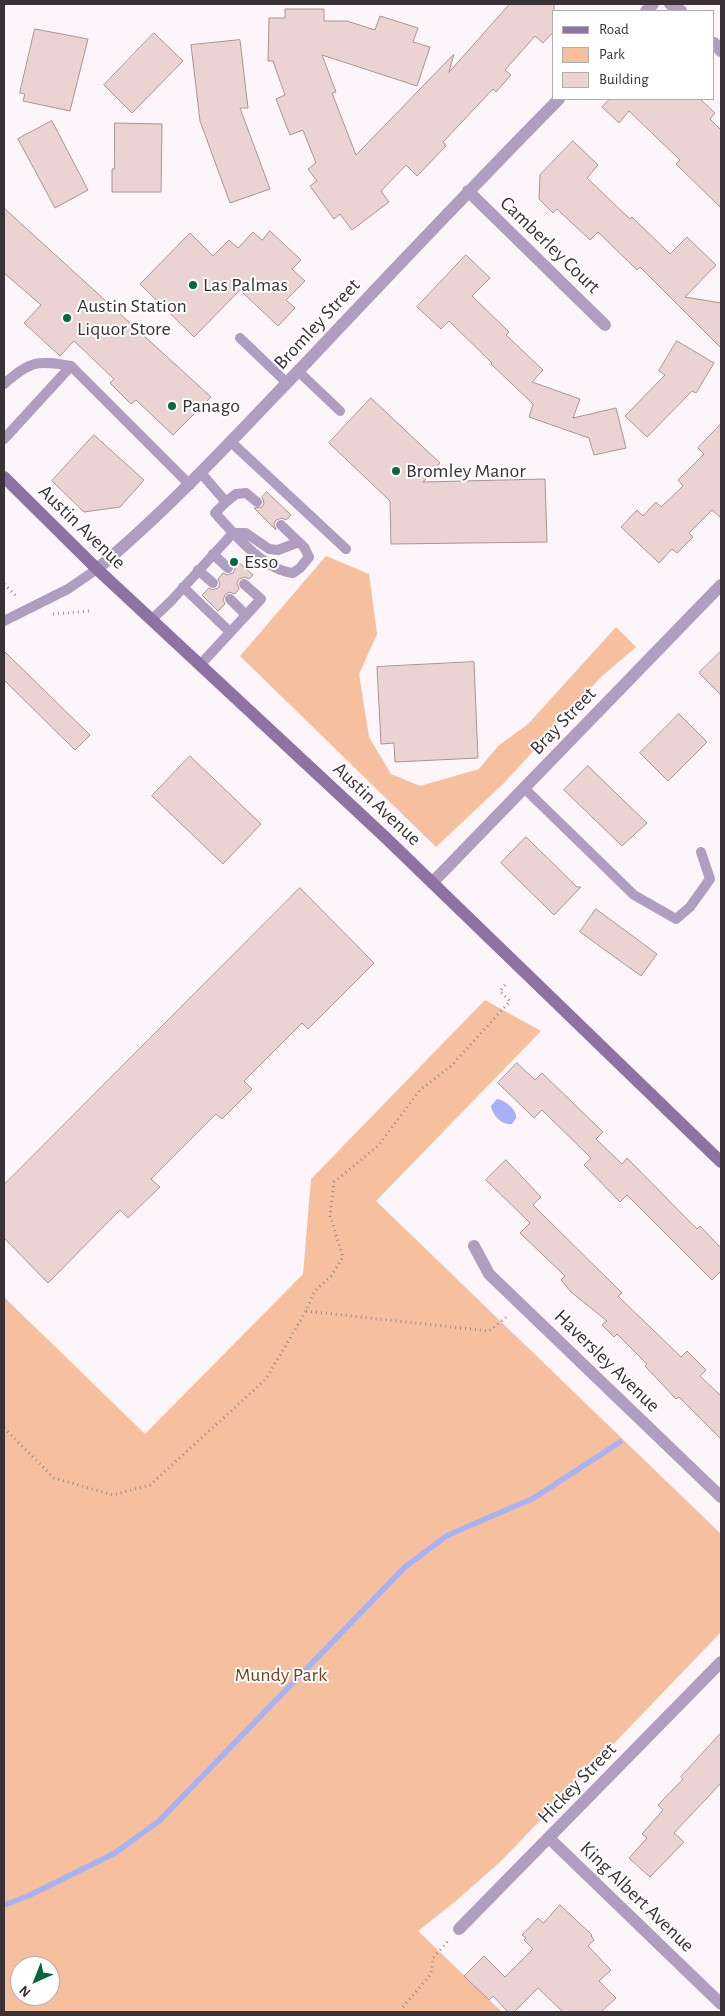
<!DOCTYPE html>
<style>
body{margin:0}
#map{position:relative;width:725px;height:2016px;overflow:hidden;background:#fdf5f9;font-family:"Alegreya Sans",sans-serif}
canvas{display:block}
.frame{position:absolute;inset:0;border:5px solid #3a3236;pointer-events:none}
.legend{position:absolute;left:552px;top:10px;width:162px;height:90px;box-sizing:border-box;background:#fff;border:1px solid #b0adaf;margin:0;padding:6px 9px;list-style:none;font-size:15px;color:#3a3236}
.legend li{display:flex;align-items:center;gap:10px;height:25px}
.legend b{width:25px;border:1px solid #b0adaf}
.north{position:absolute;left:10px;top:1956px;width:50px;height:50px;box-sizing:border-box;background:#fff;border:1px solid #b0adaf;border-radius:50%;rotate:224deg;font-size:14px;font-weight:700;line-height:20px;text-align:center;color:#3a3236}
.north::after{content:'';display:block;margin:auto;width:18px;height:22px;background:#03683d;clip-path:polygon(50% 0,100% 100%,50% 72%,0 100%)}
</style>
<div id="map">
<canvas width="725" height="2016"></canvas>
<div class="frame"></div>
<ul class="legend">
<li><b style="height:6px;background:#8e72a3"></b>Road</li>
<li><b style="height:14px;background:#f6c09e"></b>Park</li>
<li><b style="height:14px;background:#ecd3d3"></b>Building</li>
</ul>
<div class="north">N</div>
</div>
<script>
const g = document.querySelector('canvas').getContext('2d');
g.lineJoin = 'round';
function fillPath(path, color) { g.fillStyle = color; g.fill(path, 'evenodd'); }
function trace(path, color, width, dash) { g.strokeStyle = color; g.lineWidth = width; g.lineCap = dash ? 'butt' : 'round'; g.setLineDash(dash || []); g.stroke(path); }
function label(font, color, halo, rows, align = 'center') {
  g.font = font + ' "Alegreya Sans",sans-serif'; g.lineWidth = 4; g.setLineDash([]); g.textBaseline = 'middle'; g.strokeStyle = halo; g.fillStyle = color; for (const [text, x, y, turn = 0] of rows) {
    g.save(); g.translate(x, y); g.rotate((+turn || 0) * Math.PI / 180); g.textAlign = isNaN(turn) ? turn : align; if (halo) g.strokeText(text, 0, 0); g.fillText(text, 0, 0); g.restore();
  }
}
fillPath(new Path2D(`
 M326,556l43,18 8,60 -18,40 10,63 22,37 29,12 59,-17 19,-23 30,-22 88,-97 20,20 -35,30 -97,106 -68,64 -196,-191z
 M485,1000l56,31 -165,170 345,333v98l-220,229 -44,39 -39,31 84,81h-498v-715l141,137 158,-160 8,-95zM20,1966h30v30h-30z`), '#f6c09e');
fillPath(new Path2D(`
 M497,1099c8,1 20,11 19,19l-4,6c-9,2 -20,-9 -21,-18z`), '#a6b2f3');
trace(new Path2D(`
 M4,1905l24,-9 87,-43 44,-32 246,-254 43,-32 86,-37 86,-56`), '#a6b2f3', 5.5);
const building = new Path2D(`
 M510,4h44v27l-11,12 -8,-7 -30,34 6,5 -15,17 -3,-3 -50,53 3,4 -29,30 -11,-11 -25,26 8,11 -37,28 -12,-16 -6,5 -24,-33 7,-5 -9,-12 8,-6 -13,-33 -13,5 -14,-36 9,-4 -12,-34h-5l1,-43h16v-9h39v12h23l28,9 5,-14 38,12 -5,14 17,5 -13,39 -95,-31 14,37 -4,1 24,62 98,-101 -5,18z
 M35,29l53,10 -18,72 -47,-10 2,-7 -5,-1z
 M154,33l29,28 -51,52 -28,-28z
 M240,40l8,68h-8l30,81 -40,14 -30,-82 -9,-76z
 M610,99h90l15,14 -5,6 11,11v78l-45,-44 4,-4 -51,-49 -10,12 -17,-16z
 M52,121l36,69 -33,18 -37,-69z
 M115,123l47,1 -1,68h-49v-23h2z
 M573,141l25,24 -11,13 43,41 2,-2 38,37 17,-17 29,28 -31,32 36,6v45l-81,-81 -3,3 -39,-38 -8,8 -33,-31 -4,4 -14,-14 1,-24z
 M4,208l207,189 -38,38 -37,-35 -5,4 -21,-21 4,-4 -40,-38 -14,15 -36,-33 17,-18 -37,-32z
 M270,231l31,29 -9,9 13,12 -19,19 9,8 -17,18 -38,-36 -46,47 -54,-53 50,-51 23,23 16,-16 9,8 15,-16 9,8z
 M466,255l24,23 -18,18 37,36 -3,3 37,35 -11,12 48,17 -7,19 43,-10 10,40 -32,7 -5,-17 -60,-21 4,-13 -42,-40 1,-1 -43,-42 -8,8 -24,-22z
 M677,341l37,22 -18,30 -4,-2 -45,46 -22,-21 40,-41 -6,-4z
 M371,398l69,65 -17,19 122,-3 2,63 -156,2 -1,-43 -61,-58z
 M721,424v94l-9,-8 -23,23 4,4 -16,16 -5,-4 -13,14 -38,-36 16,-17 6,6 13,-14 5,5 22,-21 -5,-6 26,-26 -6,-6z
 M94,435l50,45 -24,27 -36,5 -32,-31z
 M267,492l24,23 -5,5 -4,-2 -6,2 -2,4 2,6 -22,-22 8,-1 2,-4 -2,-6z
 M236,560l17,15 -4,4 -4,-2 -6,2 -2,4 2,6 -4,5 -6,-2 -4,3 -2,5 2,4 -7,7 -16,-16 7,-7 3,2 6,-2 2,-4 -2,-5 5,-6 4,2 6,-2 2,-4 -2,-6z
 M4,651l86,84 -15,15 -71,-70z
 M721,651v44l-22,-22z
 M474,662l4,96 -83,4 -1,-19 -13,1 -4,-77z
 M679,714l28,28 -39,39 -28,-28z
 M190,756l71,68 -38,40 -71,-68z
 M588,766l59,57 -25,23 -58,-56z
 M526,837l51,50h4l-27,28 -53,-52z
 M300,888l74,75 -66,66 -6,-6 -58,58 8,8 -30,30 -6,-5 -65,65 9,8 -32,31 -8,-8 -72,73 -44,-45v-53z
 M596,909l61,45 -16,22 -61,-44z
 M517,1063l18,17 7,-7 61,59 -7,7 26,25 5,-6 70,71 3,-3 21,22v23l-9,9 -85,-85 -7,7 -36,-37 7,-7 -49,-48 -8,8 -36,-35z
 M506,1160l35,37 -8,8 89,88 -4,3 63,61 6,-6 19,19 -6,6 21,20v43l-42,-42 -3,2 -31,-33 2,-2 -30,-30 -3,3 -12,-12 5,-4 -36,-29 -10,-12 4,-4 -45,-43 10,-10 -44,-43z
 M721,1733v50l-47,50 10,9 -34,35 -21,-19 18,-20 -5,-4 21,-24 -5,-5 25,-26 -2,-2z
 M560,1905l32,30 -1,1 3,4 -6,6 23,24 -12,11 17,17 -15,14h-38l-25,-24 -24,24h-6l-15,-16 -4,4 -25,-24 20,-20 21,21 28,-28 -9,-9 2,-2 -4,-3 16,-17 5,5z`);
fillPath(building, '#ecd3d3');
trace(building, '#ab9493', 1);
trace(new Path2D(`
 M4,584l14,14
 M53,614l37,-3
 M306,1311l183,20 20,-16
 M4,1428l50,50 59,17 37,-10 116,-106 40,-68 8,-19 17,-16 12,-19 -13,-41 4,-34 44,-36 42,-56 31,-24 59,-65 -10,-10 5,-6
 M403,2012v-5l28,-33 2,-16 16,-18`), '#958d91', 3, [1, 4]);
trace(new Path2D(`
 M240,338l47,45
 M298,371l42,40
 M4,384c26,-23 33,-24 67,-18l119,119
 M4,439l67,-73
 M231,442l115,107
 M201,473l25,29 -11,11c20,22 49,57 78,60l7,-5 9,-11 -5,-10 -23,-22
 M226,502l10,-8 10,-1 11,9
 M233,533h13l23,16 9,1 21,-8
 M213,554l15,14
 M198,570l15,13
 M183,587l47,45
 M230,599l16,16
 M152,619l20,-19 61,-67
 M4,621l64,-32 29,-20
 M200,665l61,-66 -17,-15
 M524,788l110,107 42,24 14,-12 20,-28 -9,-27`), '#b19dbf', 10);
trace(new Path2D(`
 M670,4l11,7
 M646,11l7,-7
 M714,43l7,8
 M468,191l137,134
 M97,569c75,-63 140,-134 208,-205 84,-89 168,-178 254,-265
 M432,883l289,-298
 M474,1246l15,28 232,223
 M549,1838l172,166
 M459,1929l262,-267`), '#b19dbf', 12);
trace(new Path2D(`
 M4,477l93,92 288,268 336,325`), '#8e72a3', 12);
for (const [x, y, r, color] of [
 [193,285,5,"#03683d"],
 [67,318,5,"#03683d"],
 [172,406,5,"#03683d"],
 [396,471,5,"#03683d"],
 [234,562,5,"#03683d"]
]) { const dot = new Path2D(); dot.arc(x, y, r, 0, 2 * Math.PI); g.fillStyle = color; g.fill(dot); trace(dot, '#fff', 2); }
label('20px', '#3a3236', '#fff', [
 ["Camberley Court",550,245,44],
 ["Bromley Street",317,324,-47],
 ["Austin Avenue",82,527,44],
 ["Bray Street",563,721,-46],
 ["Austin Avenue",377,804,43],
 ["Haversley Avenue",607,1361,44],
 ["Hickey Street",577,1783,-46],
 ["King Albert Avenue",637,1897,44]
]);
label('20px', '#3a3236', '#fff', [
 ["Las Palmas",203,285],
 ["Austin Station",77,306],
 ["Liquor Store",77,329],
 ["Panago",182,406],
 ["Bromley Manor",406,471],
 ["Esso",244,562]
], 'left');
label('20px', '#78431e', '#fff', [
 ["Mundy Park",281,1675]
]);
</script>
